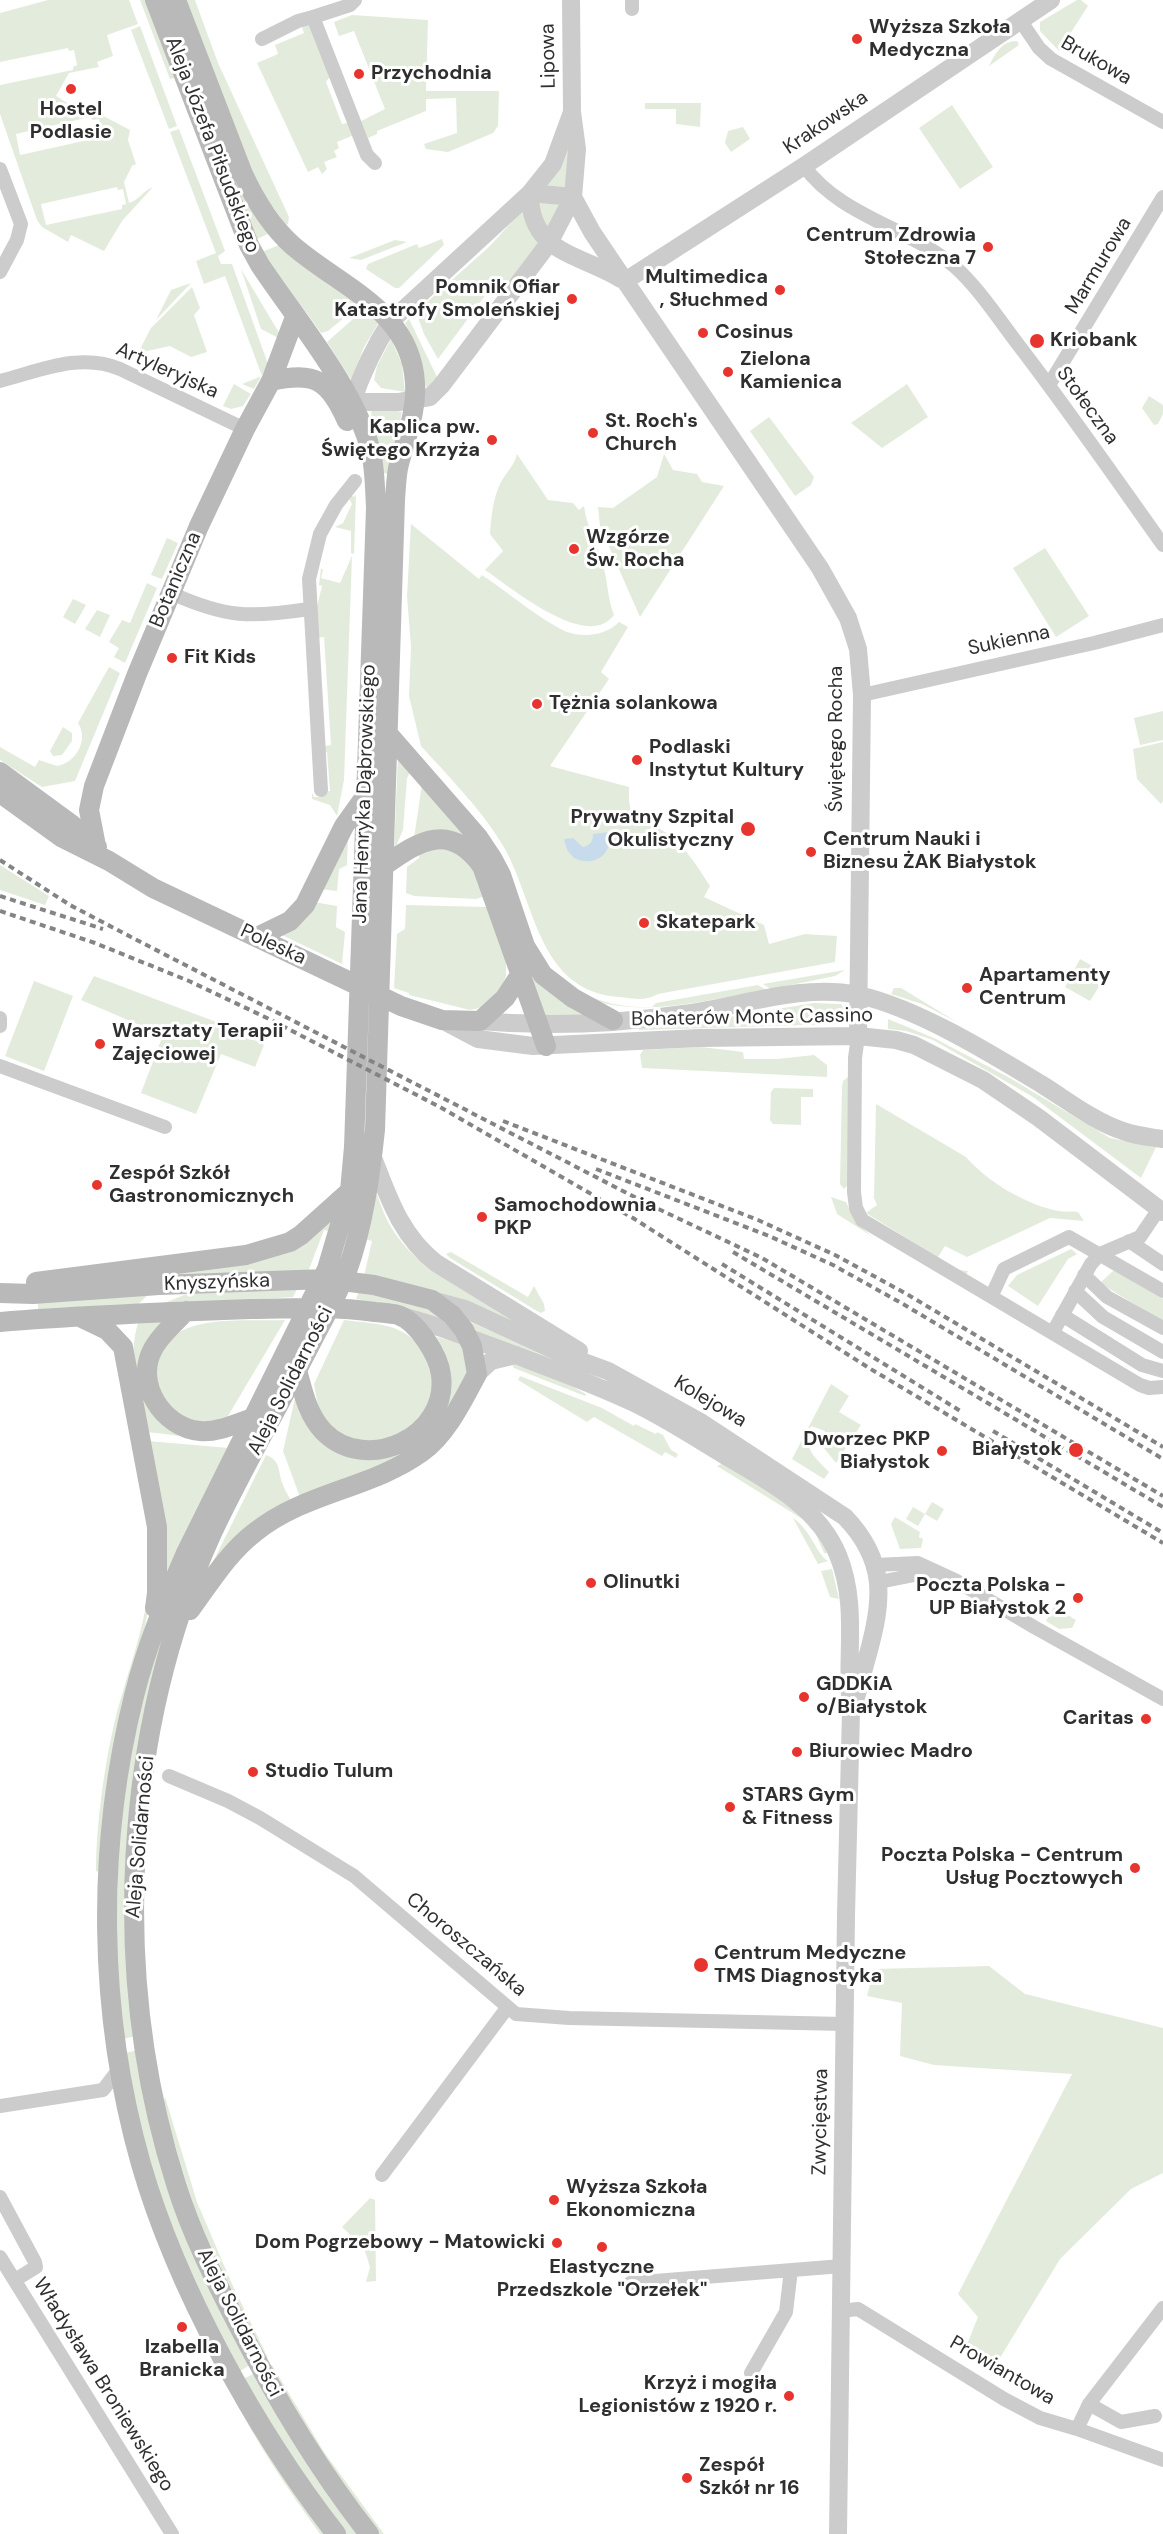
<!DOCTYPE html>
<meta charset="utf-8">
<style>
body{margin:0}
canvas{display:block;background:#fff}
</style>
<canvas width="1163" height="2534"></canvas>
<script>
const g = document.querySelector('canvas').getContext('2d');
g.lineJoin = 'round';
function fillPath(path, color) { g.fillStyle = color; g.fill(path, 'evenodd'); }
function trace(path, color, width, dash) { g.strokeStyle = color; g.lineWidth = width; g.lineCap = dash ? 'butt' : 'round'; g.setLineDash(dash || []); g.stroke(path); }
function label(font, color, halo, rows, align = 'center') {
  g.font = font + ' "DM Sans",sans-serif'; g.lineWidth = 6; g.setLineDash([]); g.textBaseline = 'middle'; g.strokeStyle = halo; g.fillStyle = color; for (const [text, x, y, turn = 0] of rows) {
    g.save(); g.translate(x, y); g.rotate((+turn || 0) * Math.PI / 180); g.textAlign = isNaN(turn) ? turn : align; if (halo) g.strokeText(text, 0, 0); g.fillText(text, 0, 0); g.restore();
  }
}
fillPath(new Path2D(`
 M48,0h81l9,24 -31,11 6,21 -16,6 2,5 -30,6 -13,23 16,10 3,4 19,1 36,19 -2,10 8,24 -4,2 -8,16 5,21c9,-2 15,-13 24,-16l-31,34 -18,30 -33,-16 -3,7 -26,-15 -5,-7 -37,-106v-29l73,-15v-3l4,-2 -3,-15 -5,1 -1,-3 -68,14v-49zM90,117l3,3 6,-1 2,15 -4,1v3l-77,17 -4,-21zM117,187l1,3 5,-1 3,15 -4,1v4l-76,16 -5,-21z
 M140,0h6l29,78 -5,1z
 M186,0h9l23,63 71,154 -1,7 -2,1 -25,-34 -10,-22z
 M1077,0h4l7,6 -29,45 -19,-20v-9z
 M352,15l76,5 -2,71h73l-1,35 -5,7 -45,19 -22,-3 -2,-5 33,-11 -1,-35 -30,1v12l-49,20v3l-9,4 -7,-17 24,-12 -31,-78 -15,5 -5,-14z
 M309,23l22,52 -5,7 16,42 6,-1 6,12 -17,7 2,6 -5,3 3,6 -13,5 3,7 -5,5 -4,-7 -10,5 -51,-109 21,-9 -3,-9 29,-12 -3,-9z
 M140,26l37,100 -8,3 -38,-99z
 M1017,41l2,4 -30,21c7,-13 12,-25 28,-25z
 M645,103h56l-1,24 -24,-3v-15h-31z
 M952,105l41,62 -33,22 -41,-61z
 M743,127l7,12 -19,13 -6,-9 3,-12z
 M179,129l46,122 -7,5 3,8h11l36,100 -14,25 -12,-5 20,-8 -37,-100 -21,8 -8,-23 20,-8 -46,-121z
 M569,146l-3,44 -19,-4z
 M234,176l17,34 17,24 -11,5 -25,-62z
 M539,201l22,4 -13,25 -8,-11z
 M524,208l4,19 12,18 -27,35 -9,4 -6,-6 -60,81 -14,-25 -8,-22 74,-66z
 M442,239l2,6 -45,43h-4l-29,-19 2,-5 49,-20 2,4z
 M395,240l12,2 -46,18 -12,-2z
 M279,245l88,65 -16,2 -23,19 -7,2c-19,-28 -41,-53 -59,-81z
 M241,269l43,72 -23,-12z
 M191,283l-35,37 15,-30z
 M192,287l8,21 -6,7 13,37 -16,5 -21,-11 -32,7 13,-25z
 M373,316l6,6 -16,27 -11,32 -25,-39 26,-23 18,-1z
 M409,319l29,60 -12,9 -10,-43 -11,-22z
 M391,339l11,25 3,28 -24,-4 -7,-8 3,-14z
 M234,384l17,10 -8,12 -12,3 -8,-3z
 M907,384l21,33 -46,31 -31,-25z
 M1149,396l14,9v9l-5,10 -4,1 -12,-17z
 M371,406l31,6 -14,62 -5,-1 -11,-48z
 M769,417l45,60 -3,8 -16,11 -45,-65z
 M517,454l31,46 25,3 6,7 5,-4c3,23 15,41 20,63 4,16 4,31 10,46 -27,37 -103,-28 -129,-45l18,-19 -13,-17c1,-16 3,-37 11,-52 6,-11 13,-16 16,-28z
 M664,454l9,16 24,4 5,8 22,4 -84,131 -40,-91 -2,-19 15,1 44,-31z
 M356,494l-2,60 -3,-1v-22l-16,-4 8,-4 9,-19 -3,-6 2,-3 3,2z
 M411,524l68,55 3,-4c24,16 60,46 85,57 17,6 40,3 52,-10l9,5 -27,45 8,7 -59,87 79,21c0,9 -1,19 4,27 8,11 23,11 32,18 20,14 32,34 45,54l-6,11 60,28 5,19 36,-10 32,2 -2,26 -177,32c-14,8 -24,4 -39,3 -83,-6 -83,-97 -117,-153 -22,-36 -53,-67 -81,-98l-12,-50 2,-49 -4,-51z
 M167,538l11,5 -16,36 -11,-4z
 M1045,548l44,68 -33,21 -43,-69z
 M352,556l-8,224 -7,36 -7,-11 -18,-6v-6l2,4h6l1,-5 9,-1 -3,-39 -4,-1 1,-5 7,-1 -7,-108 -8,1 -1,-23 7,-29 -3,-1 2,-17 2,2 -2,8 19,5z
 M147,583l10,5 -32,75 -11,-6 5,-9 -10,-6 13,-22 8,3z
 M73,599l13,6 -11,19 -12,-7z
 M97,610l13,5 -10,22 -15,-8z
 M109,667l11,6 -45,108 -33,6 -42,-27v-13l35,20 4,-7 18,6c19,-3 32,-26 21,-43z
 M1163,711v29l-23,5 -6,-27z
 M63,727l9,6v8l-10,14 -9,1 -3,-5z
 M1163,742v59l-2,3 -24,-25 -4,-30z
 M398,754l12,18 -3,6 -4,52 -9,21z
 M422,784l48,54h-56z
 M348,838l-1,27 -8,4 -2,22 -17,-2z
 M441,848c28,8 34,22 44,48l-9,3 -62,-3 -8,-3 1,-26 12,-9 1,-7z
 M0,865l49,31 -4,9 -45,-15z
 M515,898c10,11 12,33 19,47 22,45 70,64 118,62l4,-4 102,-18 8,5c-75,12 -176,45 -227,-32 -12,-18 -17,-40 -24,-60z
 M314,902l23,4 -1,21 9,5 -3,32 -64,-31z
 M406,905l82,2 18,55v14l-6,15 -15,16 -15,3 -61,-15v-2l-15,-5 3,-54 8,-5z
 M520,950l75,66 -52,1z
 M1080,959l27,15 -17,27 -25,-14z
 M845,970l-10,6 -64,13 -8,-5z
 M94,976l133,50 37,19 -9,22 -34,-13 -25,60 -55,-21 22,-58 -82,-35z
 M34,981l39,15 -29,75 -39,-15z
 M894,988h7l56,34 -35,-18 -31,-10z
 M814,1003l27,1 6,10 -1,7 -6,3 -201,6v-2l47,-4z
 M888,1019l46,19 76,40 100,60 46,9 -15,31 -108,-81 -100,-57 -27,-9 -18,-2z
 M701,1047l42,5 1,7h33l37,-4 13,10v12l-185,-9 -2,-13 3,-5z
 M848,1077v108l-4,4 -4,-5 2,-97 1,-6z
 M774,1088l39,1v8h-12v28l-28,-1 -3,-4 1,-28z
 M876,1104l90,53c22,25 60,48 93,54 7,1 13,0 19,1l6,9 -34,-3 -83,39 -22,-11 -7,11 21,13 9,1 -2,4 -100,-62 11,-8 -3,-7z
 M375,1187c11,39 24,57 55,82l135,81 -144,-63 -57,-11 8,-35 -7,-2z
 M831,1197l15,5 10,21 17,14 -36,-23z
 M335,1216l-3,16 -8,-2 -16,42 -214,13 157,-23z
 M1071,1249l6,5 -9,5 -30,47 -30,-20 9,-11z
 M451,1252l77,45 6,-11 10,18 1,7 -4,2 -4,-2 -87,-53 -4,-4z
 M1114,1270l49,29v23l-63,-39z
 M298,1287l-5,10 -129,8v-2l23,-9z
 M359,1291l73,17 21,16 -66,-20 -31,-5z
 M149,1294l-13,12 -98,7v-10z
 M172,1319l-31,66 71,55c-22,-2 -43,-6 -66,-8 -7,-37 -19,-73 -8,-109z
 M285,1320l-60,101c-35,4 -40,0 -66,-23 -1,-10 -7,-28 -4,-37 17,-50 87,-39 130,-41z
 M344,1320c16,2 35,3 50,8 13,5 28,16 34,29 8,20 5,55 -13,69 -27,21 -74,21 -93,-12 -5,-9 -6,-20 -8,-30z
 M466,1320l107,46 -2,3 -98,-38z
 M433,1336l31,8c7,22 3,38 -8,57 -35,64 -93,72 -156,96l-17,-46 12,-53c7,15 13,32 27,43 57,45 143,-3 126,-77 -3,-10 -9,-19 -15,-28z
 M512,1364l49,16 25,14 -1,2 -71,-28z
 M520,1376l82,32 32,18 1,-2 21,10 1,-2 6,3 8,15 7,4 -2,4 -11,-6 -3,4 -68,-39 -7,5 -69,-42z
 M831,1384l18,12 -10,16 22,13 -25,38 -13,-16 2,-16 -14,-5c-8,24 3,30 18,46l-5,7 -32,-20z
 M148,1441l81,7 -66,140z
 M266,1455c13,5 12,12 15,24 2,8 7,16 11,23l-92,86z
 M724,1463c10,3 20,11 29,17 34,21 56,39 77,73h-6l-10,-23 -10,-10 -87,-54z
 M932,1502l12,7 -7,12 -12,-7 -7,12 -12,-7 7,-12 12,7z
 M895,1517l25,15 -1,5 4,2 -2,9 -21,1 -9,-25z
 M793,1518c19,13 23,36 35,43l-10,3z
 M151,1524v71l-53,277 -2,-1c0,-48 9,-111 21,-159 9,-33 21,-67 28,-101 6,-29 6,-59 6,-87z
 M193,1557l-52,191 -5,288 -13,3 -7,-80 3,-138 25,-135 22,-65z
 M832,1569l7,30 -9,-2 -9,-26z
 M1054,1607l22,13 -4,8 -13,1 -13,-8z
 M989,1966l36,28 138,34v145l-32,16 -71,70 -68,112 -28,-19 14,-35 -20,-23 114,-220 -138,-9 -34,-9 2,-53 -35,-7 7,-27z
 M138,2050l19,90 94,224 -12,8c-35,-69 -69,-137 -90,-212 -10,-35 -16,-72 -24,-107z
 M165,2097l32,105 35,82 36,74 -4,1 -46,-95 -24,-56 -31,-103z
 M370,2198l5,2 1,81 -10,1 4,-15 -6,-19 -22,-21z
 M272,2365l52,87 60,82h-6l-49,-66 -61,-101z
 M255,2373l106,161h-17l-53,-74 -48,-81z
 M228,2387l98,147h-6c-34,-47 -66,-95 -92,-147z`), '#e3ecdc');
fillPath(new Path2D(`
 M609,832c5,22 -15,36 -35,26l-7,-8 -3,-11 9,-1 10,9c7,-2 10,-5 10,-13z`), '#c8dbec');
trace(new Path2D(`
 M355,0l-5,5 -37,12 54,138 8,8
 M632,9v-9
 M1020,20l19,28 12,11 112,63
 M262,39l36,-18 15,-4
 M804,166c36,50 104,61 150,100 25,22 45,54 66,81 49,64 96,132 143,198
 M0,169l21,55 -4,16 -17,32
 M0,381c39,-10 80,-29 120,-12l125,60
 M1049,385l114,-188
 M171,593c55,25 80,25 138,16
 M862,695l232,-52 69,-18
 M321,790l-12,-211 11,-45 16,-29 19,-24
 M0,1018v8
 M858,1036l-3,22 -1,134 2,16 6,12 278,165 9,3 14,-1
 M0,1066l165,61
 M1129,1241l34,23
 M1084,1275l23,22 56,31
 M1075,1291l28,26 60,35
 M992,1295l12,-26 65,-32 94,54
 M1062,1315l80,50 21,6
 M1053,1332l38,-68 9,-10 40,-17 19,-28
 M875,1565l43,-2 37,17 79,47 129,72
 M879,1582l56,-11
 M169,1776l59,25 32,17 94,58 162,138 53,4 276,6
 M0,2106l103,-16 13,-17 3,-8
 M382,2175l125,-167
 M0,2197l35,65 1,5 -21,13
 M0,2257l172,277
 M630,2283l212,-17
 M841,2311l17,-2 146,90 36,19 37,11 86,31
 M751,2373l35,-61 5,-42
 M1089,2404l32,18 34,-6
 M1077,2429l12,-25 74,-96`), '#ccc', 14);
trace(new Path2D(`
 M571,0l1,112 5,37 -4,48 -24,46 -108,143 -11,11 -31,5h-47c10,-29 22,-55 39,-81l139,-128 23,-29 19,-52
 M530,193c-1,60 50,61 91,86
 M530,193l43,4
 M573,197l19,35 33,49 195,287 28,50 10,31 4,46 -4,341
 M625,281l179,-115 247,-166
 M442,1020l36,19 55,7 167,-8 158,-2 38,4 18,5 69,35 56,38 124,94
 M480,1021c67,6 136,3 203,-7 57,-7 117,-31 175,-19 57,12 132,58 183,89 26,16 52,37 82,47 13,5 27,6 40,8
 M372,1155c16,41 28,80 64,108l143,88
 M435,1301l30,8 100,46 43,16 94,52 143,94c42,44 38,83 23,137 -5,17 -9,35 -15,53
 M401,1316c34,8 65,21 98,33 45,17 91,33 135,54 31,15 60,34 90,52 43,25 94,51 114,100 21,51 7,103 13,156l-5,204 -8,619
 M477,1374l14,-13 25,-6`), '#ccc', 18);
trace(new Path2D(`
 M155,0l94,245 11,20c36,54 96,125 111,187 4,18 4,37 5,56l-22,639 -4,44 -23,78 -141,284c-20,46 -40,94 -52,143 -38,152 -36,317 7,468 36,125 115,267 195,370
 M176,0l67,174c12,26 28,52 49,71 48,42 119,65 123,138 2,28 -9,54 -16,81 -3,11 -3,24 -4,36l-20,630c-5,47 -12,97 -28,141 -10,25 -25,50 -37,74 -32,63 -68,124 -98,188 -90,199 -102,444 -36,651 15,49 38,94 61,139 38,74 80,145 132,211
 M271,381c44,-10 58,-1 76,40
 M389,735l89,102 14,21 9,17 24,71 18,29 30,23 40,22
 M0,772l71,52 26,23
 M0,793l61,44 48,24 44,27 248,118 41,14 38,1 25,-23 15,-23
 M96,846l-7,-36 5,-24 43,-112 62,-148 46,-97 26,-48 24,-64
 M384,866c36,-26 66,-44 98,0l64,180
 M257,937l33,-16 15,-16 39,-79 20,-28
 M36,1282l210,-27 44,-13 11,-7 49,-44
 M0,1293l33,1 126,-9 167,-6 48,6 58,15 20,15 12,15 8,16 5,28c-14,26 -30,60 -55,78 -51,37 -118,40 -168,81 -26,20 -44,50 -64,77
 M186,1311c-11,12 -26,24 -33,38 -19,34 10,79 47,82 17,2 37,-8 53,-13
 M82,1318l25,12 16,17 34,180v66l-2,15
 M0,1322c84,-7 169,-10 253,-13 41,-1 82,-3 122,3 8,1 16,1 23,3 19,6 41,41 43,60 8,61 -74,100 -117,57 -16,-16 -21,-40 -27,-62`), '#b9b9b9', 20);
trace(new Path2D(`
 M0,860l70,45 61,32 519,268 112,53 401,238
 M0,896l103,33
 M0,911l95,32 94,38 78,37 173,89 193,111 236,150 294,175
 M503,1121l255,99 77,35 70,38 258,154
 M596,1169l173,67 64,29 70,39 260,155
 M733,1252l430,255
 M722,1264l240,148
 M993,1431l170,102`), '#848484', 4, [6, 4.5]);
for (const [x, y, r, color] of [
 [857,39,6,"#e8342e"],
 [359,74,6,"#e8342e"],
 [71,89,6,"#e8342e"],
 [988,247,6,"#e8342e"],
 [780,290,6,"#e8342e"],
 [572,299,6,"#e8342e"],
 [703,333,6,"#e8342e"],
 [1037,341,8,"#e8342e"],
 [728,372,6,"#e8342e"],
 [593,433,6,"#e8342e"],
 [492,440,6,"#e8342e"],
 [574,549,6,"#e8342e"],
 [172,658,6,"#e8342e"],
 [537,704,6,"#e8342e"],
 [637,760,6,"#e8342e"],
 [748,829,8,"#e8342e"],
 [811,852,6,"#e8342e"],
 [644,923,6,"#e8342e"],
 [967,988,6,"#e8342e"],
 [100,1044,6,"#e8342e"],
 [97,1185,6,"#e8342e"],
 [482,1217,6,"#e8342e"],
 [1076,1450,8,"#e8342e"],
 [942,1451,6,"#e8342e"],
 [591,1583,6,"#e8342e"],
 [1078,1598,6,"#e8342e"],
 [804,1697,6,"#e8342e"],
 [1146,1719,6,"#e8342e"],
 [797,1752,6,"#e8342e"],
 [253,1772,6,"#e8342e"],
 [730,1807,6,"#e8342e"],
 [1135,1868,6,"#e8342e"],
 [701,1965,8,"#e8342e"],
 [554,2200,6,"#e8342e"],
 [557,2243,6,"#e8342e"],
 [602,2247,6,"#e8342e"],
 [182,2327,6,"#e8342e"],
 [789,2396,6,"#e8342e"],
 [687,2478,6,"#e8342e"]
]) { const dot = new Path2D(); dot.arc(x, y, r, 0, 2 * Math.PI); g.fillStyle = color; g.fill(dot); trace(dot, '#fff', 2); }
label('bold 20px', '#2f2f2f', '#fff', [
 ["Wyższa Szkoła",869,28],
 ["Medyczna",869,51],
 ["Przychodnia",371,74],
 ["Hostel",71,110,"center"],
 ["Podlasie",71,133,"center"],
 ["Centrum Zdrowia",976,236,"right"],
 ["Stołeczna 7",976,259,"right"],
 ["Multimedica",768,278,"right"],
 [", Słuchmed",768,301,"right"],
 ["Pomnik Ofiar",560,288,"right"],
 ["Katastrofy Smoleńskiej",560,311,"right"],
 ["Cosinus",715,333],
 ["Kriobank",1050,341],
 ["Zielona",740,360],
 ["Kamienica",740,383],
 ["St. Roch's",605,422],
 ["Church",605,445],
 ["Kaplica pw.",480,428,"right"],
 ["Świętego Krzyża",480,451,"right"],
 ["Wzgórze",586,538],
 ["Św. Rocha",586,561],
 ["Fit Kids",184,658],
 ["Tężnia solankowa",549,704],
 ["Podlaski",649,748],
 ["Instytut Kultury",649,771],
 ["Prywatny Szpital",734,818,"right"],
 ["Okulistyczny",734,841,"right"],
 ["Centrum Nauki i",823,840],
 ["Biznesu ŻAK Białystok",823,863],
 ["Skatepark",656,923],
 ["Apartamenty",979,976],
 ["Centrum",979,999],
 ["Warsztaty Terapii",112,1032],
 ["Zajęciowej",112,1055],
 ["Zespół Szkół",109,1174],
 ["Gastronomicznych",109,1197],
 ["Samochodownia",494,1206],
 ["PKP",494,1229],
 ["Dworzec PKP",930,1440,"right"],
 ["Białystok",930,1463,"right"],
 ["Białystok",1062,1450,"right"],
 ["Olinutki",603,1583],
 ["Poczta Polska -",1066,1586,"right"],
 ["UP Białystok 2",1066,1609,"right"],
 ["GDDKiA",816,1685],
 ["o/Białystok",816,1708],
 ["Caritas",1134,1719,"right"],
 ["Biurowiec Madro",809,1752],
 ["Studio Tulum",265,1772],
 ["STARS Gym",742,1796],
 ["& Fitness",742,1819],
 ["Poczta Polska - Centrum",1123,1856,"right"],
 ["Usług Pocztowych",1123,1879,"right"],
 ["Centrum Medyczne",714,1954],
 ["TMS Diagnostyka",714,1977],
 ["Wyższa Szkoła",566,2188],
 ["Ekonomiczna",566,2211],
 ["Dom Pogrzebowy - Matowicki",545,2243,"right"],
 ["Elastyczne",602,2268,"center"],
 ["Przedszkole \"Orzełek\"",602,2291,"center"],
 ["Izabella",182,2348,"center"],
 ["Branicka",182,2371,"center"],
 ["Krzyż i mogiła",777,2384,"right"],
 ["Legionistów z 1920 r.",777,2407,"right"],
 ["Zespół",699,2466],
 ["Szkół nr 16",699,2489]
], 'left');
label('20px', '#2f2f2f', '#fff', [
 ["Lipowa",549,56,-91],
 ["Brukowa",1096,61,30],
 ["Krakowska",826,123,-34],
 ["Aleja Józefa Piłsudskiego",212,145,69],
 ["Marmurowa",1099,266,-59],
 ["Artyleryjska",167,371,24],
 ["Stołeczna",1087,406,54],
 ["Botaniczna",176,580,-67],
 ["Sukienna",1009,641,-12],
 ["Świętego Rocha",837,739,-90],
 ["Jana Henryka Dąbrowskiego",365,794,-88],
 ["Poleska",273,945,25],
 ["Bohaterów Monte Cassino",752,1018,-1],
 ["Knyszyńska",217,1283,-2],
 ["Aleja Solidarności",291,1381,-63],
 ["Kolejowa",710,1402,31],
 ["Aleja Solidarności",141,1837,-85],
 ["Choroszczańska",466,1945,40],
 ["Zwycięstwa",821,2122,-89],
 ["Aleja Solidarności",239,2323,63],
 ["Prowiantowa",1002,2371,30],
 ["Władysława Broniewskiego",103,2385,58]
]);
</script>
